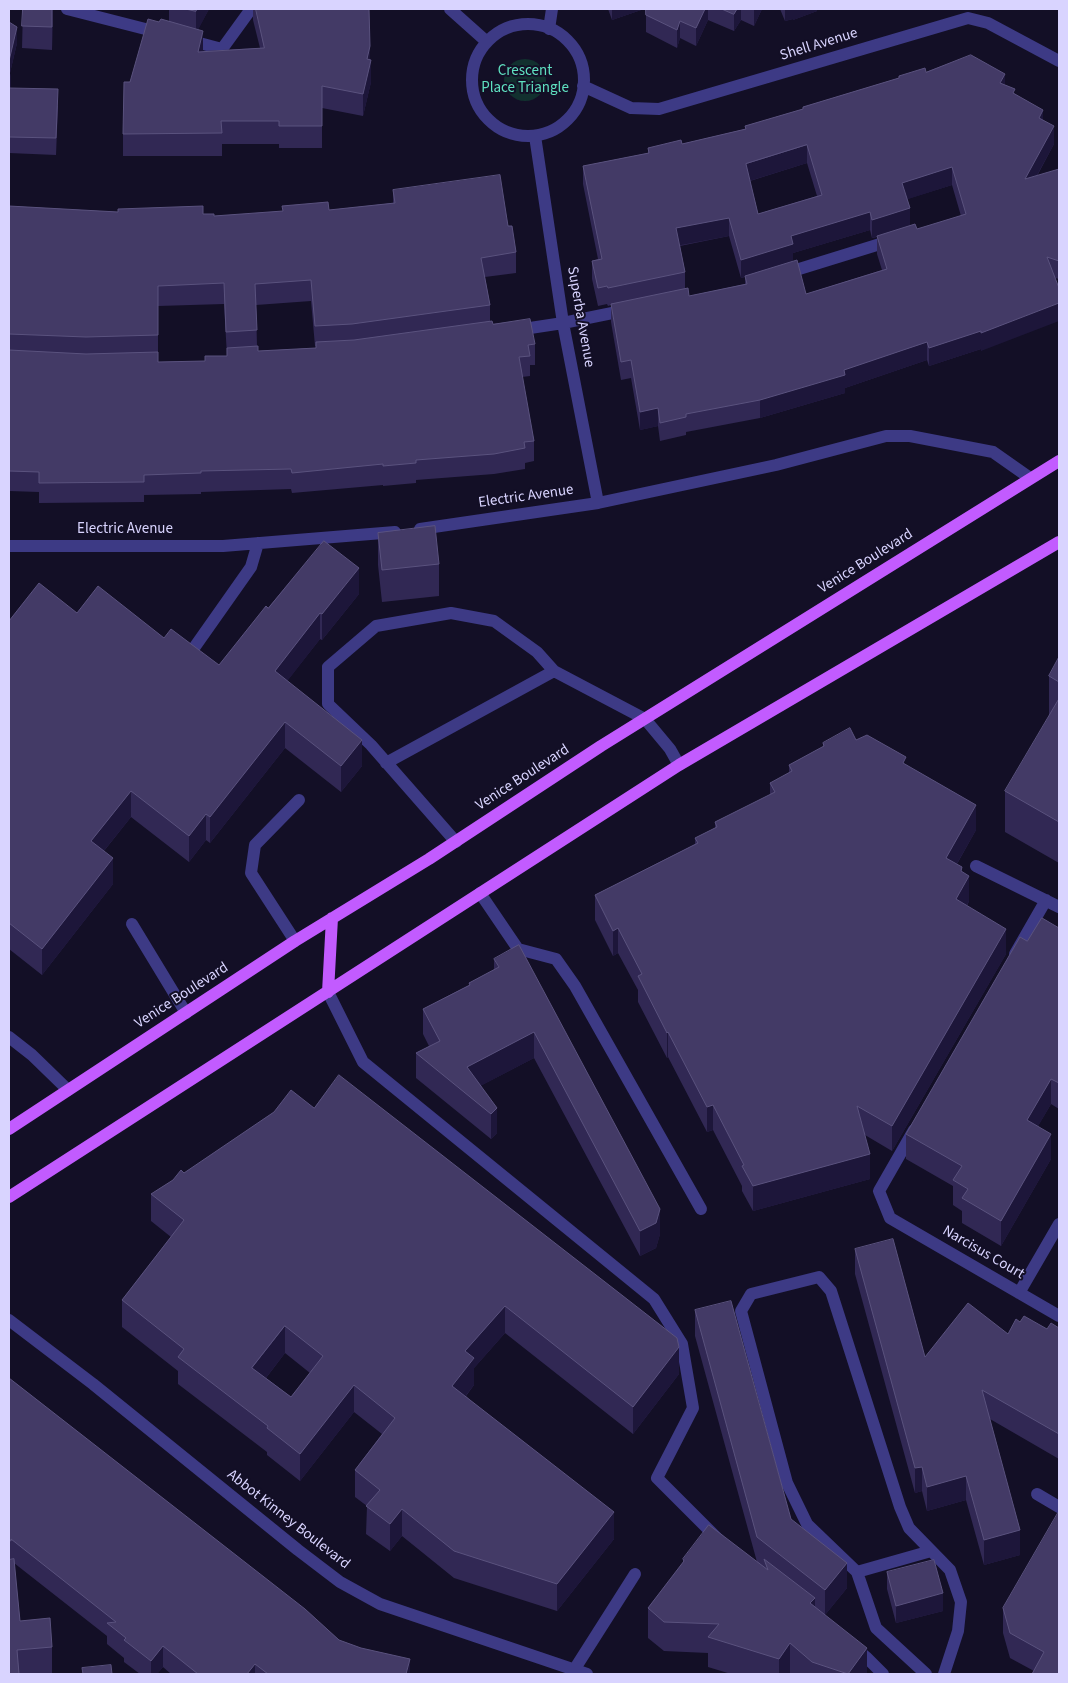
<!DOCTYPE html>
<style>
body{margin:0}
#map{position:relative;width:1068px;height:1683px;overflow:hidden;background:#130f26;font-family:"Source Sans 3",sans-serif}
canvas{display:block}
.frame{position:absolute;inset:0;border:10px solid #d9d4ff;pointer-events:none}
</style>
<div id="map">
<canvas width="1068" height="1683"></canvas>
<div class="frame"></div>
</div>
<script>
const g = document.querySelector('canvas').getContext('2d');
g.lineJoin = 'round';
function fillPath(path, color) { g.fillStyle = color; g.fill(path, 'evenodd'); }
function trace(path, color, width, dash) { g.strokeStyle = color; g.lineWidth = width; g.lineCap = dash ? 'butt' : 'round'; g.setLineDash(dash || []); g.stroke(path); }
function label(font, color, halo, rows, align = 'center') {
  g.font = font + ' "Source Sans 3",sans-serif'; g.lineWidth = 4; g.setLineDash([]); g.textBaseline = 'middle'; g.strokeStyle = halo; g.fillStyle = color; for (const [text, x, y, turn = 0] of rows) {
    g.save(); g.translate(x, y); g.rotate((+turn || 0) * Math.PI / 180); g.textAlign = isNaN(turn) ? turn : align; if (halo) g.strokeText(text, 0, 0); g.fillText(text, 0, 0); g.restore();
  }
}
fillPath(new Path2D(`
 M504 80a21 21 0 1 1 42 0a21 21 0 1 1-42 0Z`), '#12302f');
trace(new Path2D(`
 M67,9l94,24
 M450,9l37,33
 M472 80a56 56 0 1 1 112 0a56 56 0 1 1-112 0Z
 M549,29l3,-20
 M188,40l34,9 29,-40
 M583,86l48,22 28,1 309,-91 20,5 71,38
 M535,136l28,187 35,180
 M783,274l110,-34
 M517,330l46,-7 64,-13
 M420,529l178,-26 178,-38 110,-29h24l83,16 37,26
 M9,546h214l172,-14
 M189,655l62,-88 7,-24
 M386,763l168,-92
 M456,842l-85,-97 -43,-41v-37l48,-41 75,-13 43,8 43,31 17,19 91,48 25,30 9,16
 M976,866l83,41
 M480,893l38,56 38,10 19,27 126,223
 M132,924l54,89
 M295,941l-44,-68 4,-28 44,-45
 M1015,954l31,-54
 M328,992l35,70 291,237 28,45 11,64 -36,70 62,62
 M9,1037l23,18 36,35
 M914,1130l-35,61 11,27 169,98
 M1019,1293l40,-69
 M9,1320l84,64 205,166 42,32 40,22 207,70
 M1037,1494l22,13
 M857,1572l74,-21
 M854,1647l12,10 17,17
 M574,1670l61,-96
 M926,1674l-50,-46 -19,-56 -50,-48 -20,-41 -46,-172 10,-17 68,-17 12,14 69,216 9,21 41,42 11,32 -3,29 -14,43`), '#3d3a85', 12);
trace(new Path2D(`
 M328,992l4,-74
 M9,1129l286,-188 134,-82 172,-113 458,-285
 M9,1197l670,-432 380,-223`), '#c25bff', 12);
fillPath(new Path2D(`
 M23,9h30l-1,41 -30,-2z
 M169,9h40l-11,20 5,22 57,-3 -7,-28v-11h116l1,50 1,23 -8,34 -41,-8v40h-43v-4h-57v12h-99v-22l7,-52 29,-60 10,-1z
 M608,9h36l-32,11z
 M646,9h116l-8,17 -13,-6 -7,11 -26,-11 -12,26 -16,-8 -3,10 -31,-16z
 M780,9h37v2l-24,9v-1l-8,2z
 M9,22l8,21 -7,30 1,15 47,18 -2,49 -47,-2z
 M926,72l79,13 38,35 11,24 -17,32 22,-7v110l-4,-1 -74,73v-2l-52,17 -2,-6 -82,28v5l-85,25 -74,14v3l-26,6 -2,-15 -18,4 -9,-52 -10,2 -10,-58v-17l-3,1 -1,-2 -9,2 -6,-27v-18l6,-2 -15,-75v-18l65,-13v-5l34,-4 63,-15v-3l58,-17v-2l96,-29v-2zM807,163l10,33 -59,18 -8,-33zM952,185l9,31 -44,13 -7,-4 -3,-26zM870,230l2,8 5,-1v17l5,16 -76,24 -13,-33v-8zM729,236l12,42 4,-1v7l-56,12 -4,-7v-17l-5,-26z
 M393,190l115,36 8,26v21l-31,4 5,28v16l3,3 42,20v21h-5v11l-8,1 12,64v20l-9,2v6l-31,5 -78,6v3l-33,3v-1l-91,8 -1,-4 -90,3v2l-57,1v7l-105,1v-11l-30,-1v-285l109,6 85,2 11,2 115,-6 64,-7zM311,301l4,45h1v2l-58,3 -1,-5 -1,-41zM224,304l3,52 -22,5 -47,1v-56z
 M378,533l61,31v32l-57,6 -4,-37z
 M359,594l-37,46 -2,-1 -33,42 75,85 -21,26 -56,-44 -75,95 -4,-3 -17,22 -58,-45 -27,34 9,33 -71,91 -33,-26v-328l68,-8 87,25 55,27 49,-57z
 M1059,657v206l-54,-31v-41l44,-74v-41z
 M856,740l50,25 70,65 -19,34 5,8 7,29 -2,5 39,48 -114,197 -27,-16 5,44 -117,32 -11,-20v-5l-29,-56 -6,2 -39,-75 -1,1 -29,-56v-12l-20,-37 -5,3 -18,-36v-25l100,-51v-6l20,-10v-6l55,-27v-12l19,-10v-8l34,-18v-4z
 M1059,928v181l-8,-5 -13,22 13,33 -50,87 -39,-23v-12l-9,-6v-19l-47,-27v-25l121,-193z
 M494,959l166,275 -4,14 -16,8 -106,-198 -54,28 17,22v25l-6,6 -75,-61v-25l13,-7 -6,-12v-25l46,-24v-2l25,-13z
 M314,1108l365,266 -46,60 -128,-101 -31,35v17l-8,11 148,143 -57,72 -103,-33 -52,-42 -12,15 -24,-17 1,-28 -12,-9v-27l27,-36 -28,-22 -54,69 -33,-26v-3l-89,-68v-13l-56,-44v-27l49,-63 -20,-16v-27l33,-21zM285,1353l25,20 -19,24 -25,-19z
 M855,1249l70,108 83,-23 12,-12 27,7 12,-1v131l-69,-40 30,136 -36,10 -18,-65 -39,11 -5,-20 -7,2 -60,-219z
 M695,1310l96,209 56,69 -22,27 42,59h-76l-1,-1 -1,1h-58l-23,-7v-14l-44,-2 -16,-13v-30l35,-45v-4l74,3 -62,-226z
 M9,1378l330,262 71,34h-239l-8,-7 -6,7h-17l-16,-12v-4l-17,-14v-8l-93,-73 6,58 32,26v27h-43z
 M1059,1514v160l-25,-3 -24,-13 -7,-25v-25z
 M887,1572l56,39 -47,12 -9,-34z`), '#312854');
fillPath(new Path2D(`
 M52,9h1l-1,41z
 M197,9h12l-13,25v-23z
 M612,9h32l-32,11z
 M705,9h3v11l-12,26v-18z
 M737,9h4v11l-7,11v-17z
 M754,9h8l-8,17z
 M785,9h8v10l-8,2z
 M793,9h24v2l-24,9z
 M680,21v17l-3,10v-18z
 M17,27v16l-8,34v-16z
 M203,31v22l-5,-1z
 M370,46v20l1,-6v22l-8,34v-22l4,-35z
 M11,73v17l-2,6v-17z
 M1005,74v18l-5,-9z
 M1043,110v18l-4,-10z
 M1054,126v18l-29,53v-18z
 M807,145v18l-61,19v-18z
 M952,167v18l-50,16v-18z
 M910,208v18l-38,12v-18z
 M870,212v18l-77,23v9l-52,16v-18l50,-24z
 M729,218v18l-53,10v-18z
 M1059,303v18l-78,30v-18z
 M981,331v18l-52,17v-18z
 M927,342v18l-82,28v5l-85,25v-18l84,-30z
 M658,408v18l-18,4v-18z
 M359,568v26l-37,46v-26z
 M320,613v26l-45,58v-26z
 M285,722v26l-75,95v-26z
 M362,740v26l-21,26v-26z
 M131,791v26l-40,50v-26z
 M976,805v25l-30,53v-25z
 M206,814v26l-17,22v-26z
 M113,858v26l-71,91v-26z
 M962,867v21l7,-12v25l-13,24v-26l5,-28z
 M618,928v25l-5,3v-25z
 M1006,929v25l-114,197v-25z
 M534,1032v26l-67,35v-26z
 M668,1032v25l-1,1v-25z
 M1051,1079v25l-24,41v-25z
 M713,1105v25l-6,2v-25z
 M497,1108v25l-6,6v-25z
 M1051,1134v25l-50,87v-25z
 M870,1154v25l-117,32v-25z
 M660,1209v25l-4,14 -16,8v-25z
 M505,1306v27l-31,35v17l-22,28v-27l13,-35z
 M285,1326v27l-33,43v-28z
 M679,1347v27l-46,60v-27z
 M354,1385v27l-54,69v-27z
 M922,1467v24l-7,2v-25z
 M966,1476v24l-39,11v-24z
 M402,1509v27l-12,15v-27z
 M614,1512v27l-57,72v-27z
 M1020,1530v25l-36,10v-25z
 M847,1563v25l-22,27v-25z
 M943,1593v18l-47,12v-17z
 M815,1598v30l-5,-25z
 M790,1643v30l-1,1h-10v-15z
 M163,1646v21l-6,7h-6v-13z
 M867,1648v26h-19z
 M410,1659v15h-4z
 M255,1664v10h-8z`), '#1d163a');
const building = new Path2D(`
 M23,9h29v18l-30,-1z
 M186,9h11l-1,2z
 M256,9h113l1,37 -3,13 4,1 -8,34 -41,-8v40h-43v-5h-58l1,12 -99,1 1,-52h6l18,-63 11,3 2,-3 42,12 -5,21 66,-4z
 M646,9h59l-9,19 -16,-7 -3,9 -31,-15z
 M722,9h15l-3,5z
 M9,22l8,5 -8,34z
 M971,55l34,19 -5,9 15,6 -2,4 30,17 -4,8 15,8 -29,53 34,-10v92l-12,-4 12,31v15l-78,30v-2l-52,17 -2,-6 -83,28 1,5 -85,25 -74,14v3l-26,6 -2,-15 -18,4 -9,-52 -10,2 -10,-58 77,-16 1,8 58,-12 -2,-8 52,-16 9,34 81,-25 -10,-33 38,-12 2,5 49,-15 -14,-47 -50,16 8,25 -38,12 -2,-8 -79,24 2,8 -52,16 -12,-42 -53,10 9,44 -77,16 -1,-2 -9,2 -6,-27 10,-2 -19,-93 66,-13 -1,-5 33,-8 1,4 64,-15 -1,-3 58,-17v-2l96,-29v-2l26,-8 1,4zM807,145l15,50 -64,19 -12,-50z
 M9,88l49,1 -2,49 -47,-1z
 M500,175l8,51h4l4,26 -35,6 9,47 -138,19 -37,2 -4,-46 -56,4 2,46 -31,2 -2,-49 -66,3v49l-72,2 -77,-3v-128l109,6v-3l85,-3v8h11v2l69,-5 -1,-5 46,-4 1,8 66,-7 -2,-13z
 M530,319l5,25 -7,1 2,11 -11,1 15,84 -10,1 1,6 -31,6 -78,6v3l-33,3v-2l-91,9 -1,-4 -90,2v2l-57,2v7l-105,1v-11l-30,-1v-121l77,4 72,-2v10l47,-1v-5h22v-8l31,-2v5l58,-3v-6l38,-2 138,-19 1,3z
 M435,526l4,38 -57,6 -4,-37z
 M324,541l35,27 -37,46 -2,-1 -45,58 87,69 -21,26 -56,-44 -75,95 -4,-3 -17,22 -58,-45 -40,50 22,17 -71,91 -33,-26v-302l30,-38 38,30 21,-27 66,52 7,-9 48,36 47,-59 2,2z
 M1059,657v25l-10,-6z
 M1059,699v123l-54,-31z
 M850,728l6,12 11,-5 39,22 -3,6 73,42 -30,53 16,9 -1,4 8,5 -13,23 50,30 -114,197 -35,-20 13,48 -117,32 -11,-20 2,-1 -31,-60 -6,2 -39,-75 -1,1 -29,-57 4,-2 -24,-46 -5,3 -18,-36 103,-52 -3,-5 22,-11 -2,-5 60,-30 -5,-9 22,-12 -3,-6 35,-19 -1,-3z
 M1042,918l17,10v155l-8,-4 -24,41 24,14 -50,87 -39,-23 6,-9 -15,-9 9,-14 -56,-32 114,-197 7,4z
 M519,945l141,264 -4,14 -16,8 -106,-199 -67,35 30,41 -6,6 -75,-61 24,-12 -17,-32 47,-24 -1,-2 30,-16 -5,-8z
 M339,1075l338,263 2,9 -46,60 -128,-101 -40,45 9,7 -22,28 162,126 -57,72 -103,-33 -52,-42 -12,15 -24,-18 14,-16 -25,-20 40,-52 -41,-33 -54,69 -33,-26 1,-2 -90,-69 6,-8 -62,-49 62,-80 -33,-26 22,-14 8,-10 3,3 90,-61 17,-22 23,18zM285,1326l38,30 -32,41 -39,-29z
 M893,1239l32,118 43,-54 40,31 8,-15 4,3 4,-6 23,13 4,-6 8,5v106l-77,-44 38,140 -36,10 -18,-64 -39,11 -5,-20 -7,1 -60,-219z
 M731,1301l60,218 56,44 -22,27 -68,-53 -62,-227z
 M9,1378l296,231 34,31 22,8 49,11 -4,15h-138l-13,-10 -8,10h-49l-35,-28 -12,15 -27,-21 2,-2 -19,-15 9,-1 -105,-83v2l-2,-1z
 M1058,1513l1,1v160h-27l12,-22 -34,-19 -7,-25z
 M709,1525l59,45 -4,-11 51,39 -5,5 57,45 -19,26 -36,-12 -22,-19 -11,16 -71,-22 11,-13 -55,-2 -16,-14 36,-47 -1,-2z
 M14,1559l6,62 30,-3 2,29 -35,3 2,24h-10v-114z
 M934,1560l9,33 -47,13 -9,-34z
 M111,1665l1,9h-29l-1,-6z`);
fillPath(building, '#433a66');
trace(building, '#5a527e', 1);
label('15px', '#d9d4ff', '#130f26', [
 ["Shell Avenue",819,45,-17],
 ["Superba Avenue",580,317,80],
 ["Electric Avenue",526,497,-8],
 ["Electric Avenue",125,530],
 ["Venice Boulevard",866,562,-32],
 ["Venice Boulevard",523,778,-33],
 ["Venice Boulevard",182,996,-33],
 ["Narcisus Court",983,1253,30],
 ["Abbot Kinney Boulevard",288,1520,38]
]);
label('15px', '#5fe0c0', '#130f26', [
 ["Crescent",525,72],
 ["Place Triangle",525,89]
]);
</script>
